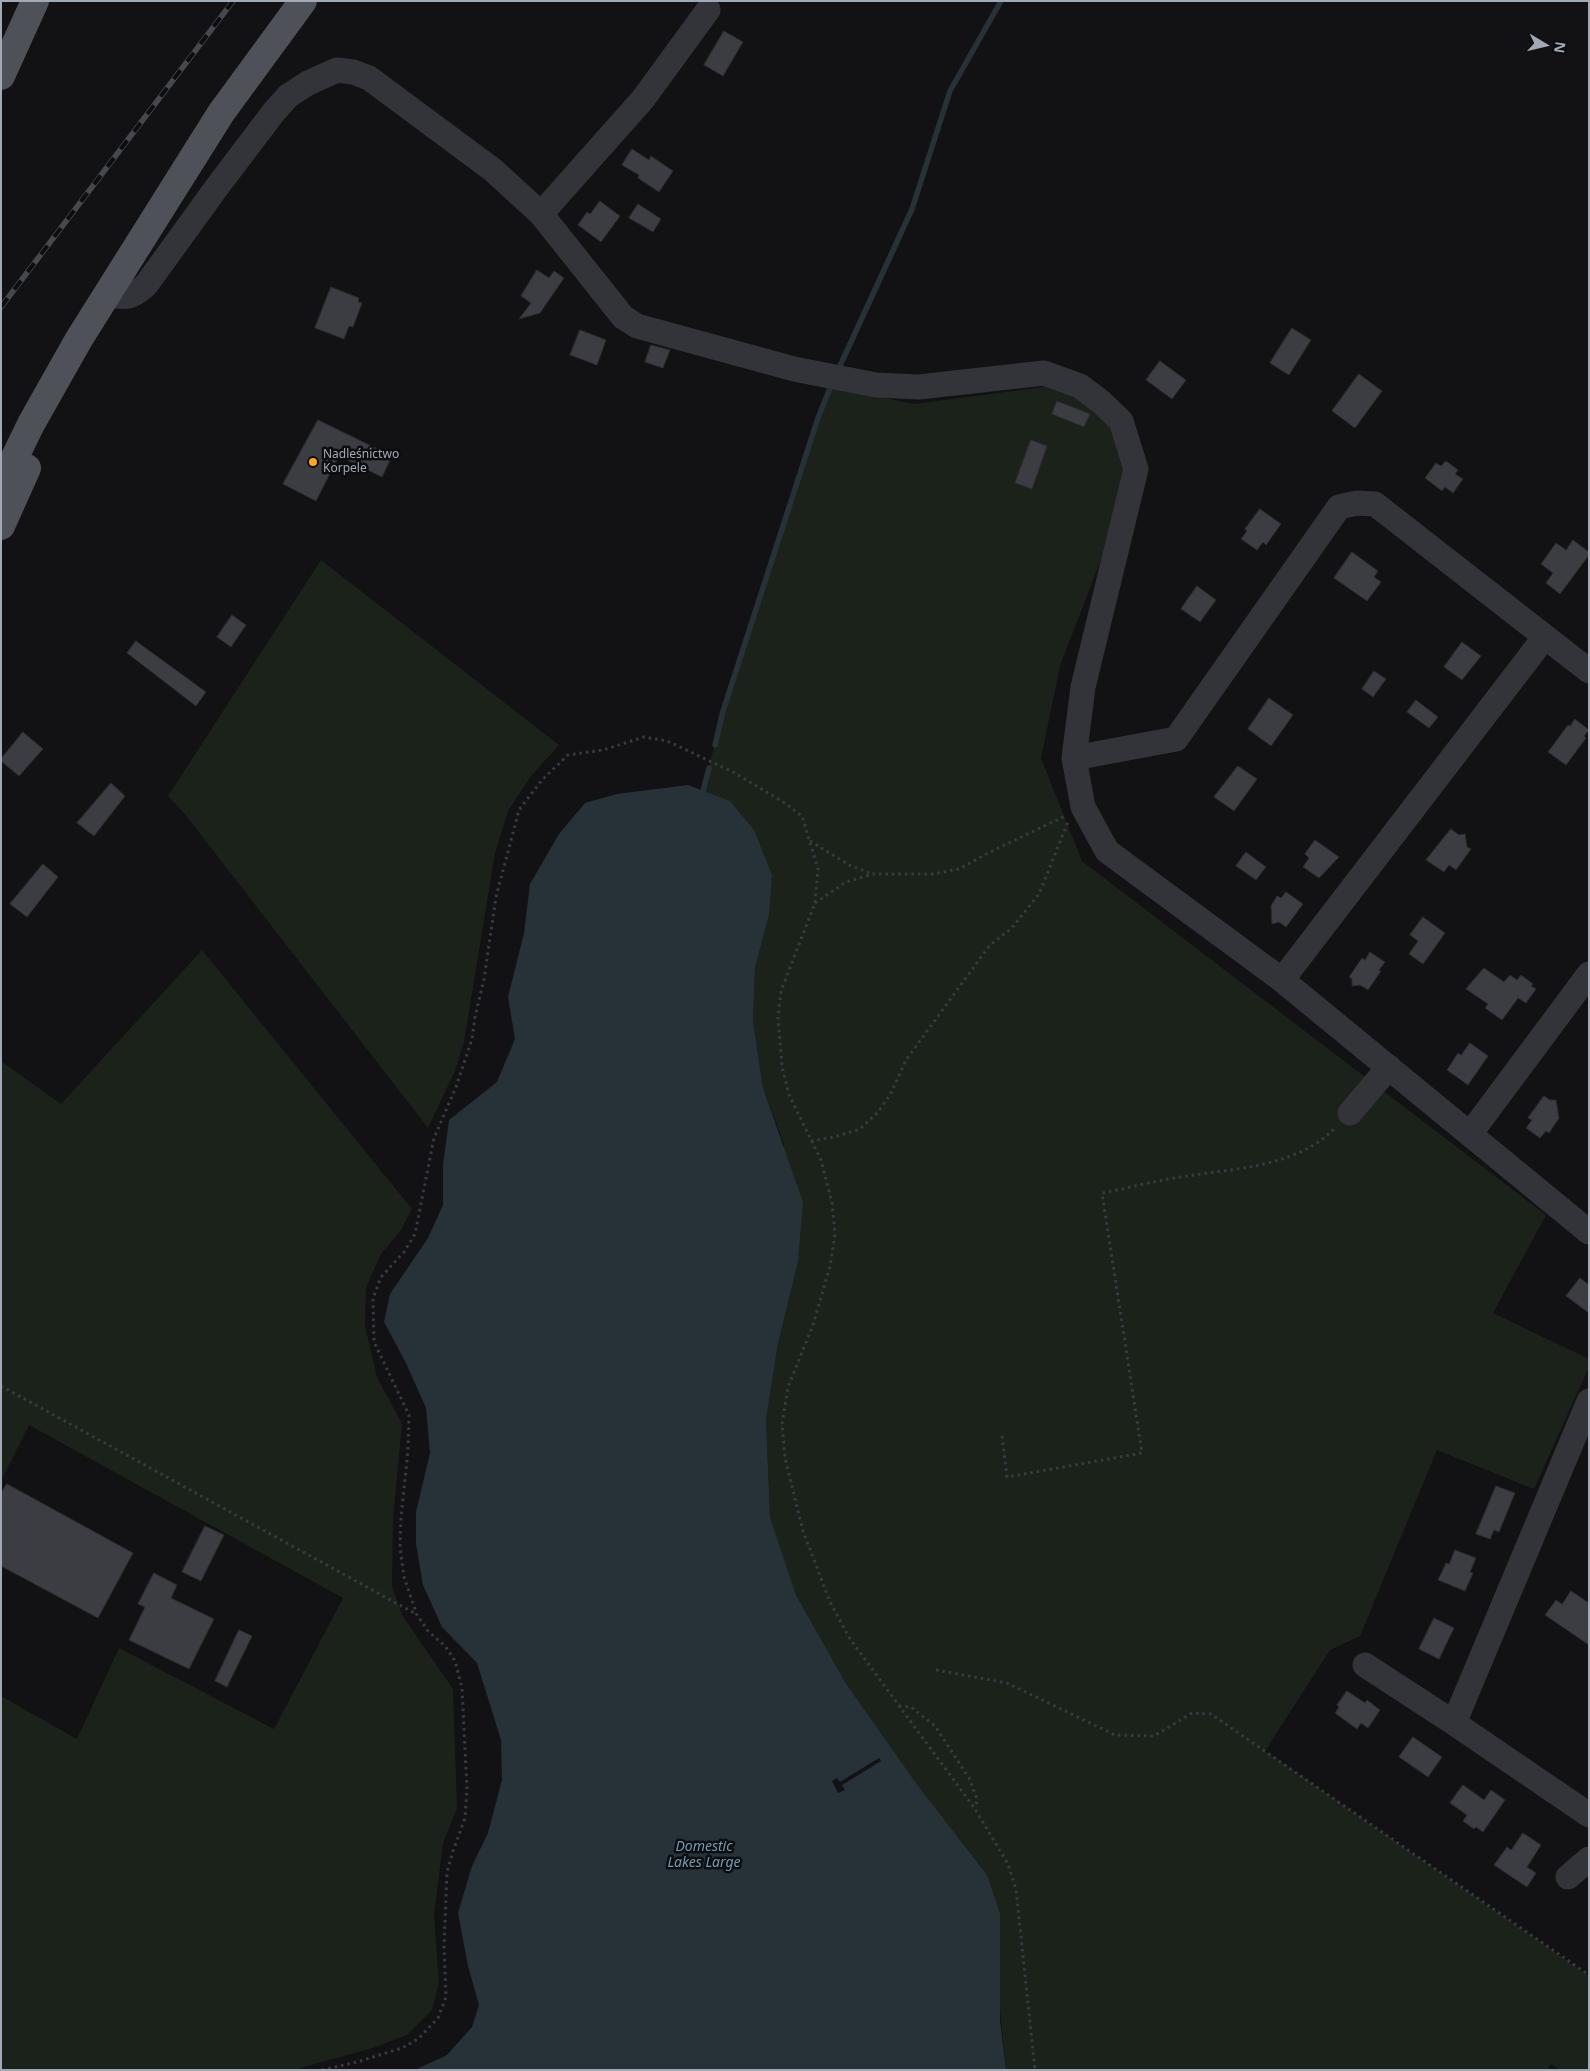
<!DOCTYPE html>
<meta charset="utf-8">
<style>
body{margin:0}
#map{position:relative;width:1590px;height:2071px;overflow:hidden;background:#121214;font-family:"Noto Sans",sans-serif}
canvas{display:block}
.frame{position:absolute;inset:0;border:2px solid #a2a9b6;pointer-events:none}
.north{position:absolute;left:1520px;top:20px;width:50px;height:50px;-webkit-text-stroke:4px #0d0d0f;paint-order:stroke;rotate:99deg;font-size:14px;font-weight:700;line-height:20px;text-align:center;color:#a2a9b6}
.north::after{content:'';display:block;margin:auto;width:18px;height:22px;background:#a2a9b6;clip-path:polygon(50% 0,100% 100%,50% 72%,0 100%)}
</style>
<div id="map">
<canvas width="1590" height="2071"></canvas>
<div class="frame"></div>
<div class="north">N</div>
</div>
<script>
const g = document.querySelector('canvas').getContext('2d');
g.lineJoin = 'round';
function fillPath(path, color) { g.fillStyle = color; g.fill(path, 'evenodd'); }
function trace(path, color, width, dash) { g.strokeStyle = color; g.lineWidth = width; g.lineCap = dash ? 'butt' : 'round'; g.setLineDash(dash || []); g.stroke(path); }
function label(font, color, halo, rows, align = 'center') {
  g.font = font + ' "Noto Sans",sans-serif'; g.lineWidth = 5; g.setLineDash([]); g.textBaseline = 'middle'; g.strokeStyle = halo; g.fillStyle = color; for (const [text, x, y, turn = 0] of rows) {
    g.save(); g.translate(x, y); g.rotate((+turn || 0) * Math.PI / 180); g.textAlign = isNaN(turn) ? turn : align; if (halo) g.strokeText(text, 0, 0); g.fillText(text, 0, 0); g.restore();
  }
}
fillPath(new Path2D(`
 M1051,386l50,16 35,67 -76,197 -19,92 41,103 464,354 -53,98 96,46v8l-55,122 -97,-39 -77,186 -30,14 -65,101 324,225v94h-29l-9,-6 -4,6h-541l-19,-195 -71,-92 -71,-101 -49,-87 -26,-78 -4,-97 12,-77 6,-199 -21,-56 -10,-67 2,-53 14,-53 -66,-124 20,-80 95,-293 13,-31 83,17z
 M321,560l238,185 -28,31 -23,35 -13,42 -31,189 -9,29 -27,57 -244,-315 -16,-17z
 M202,950l210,259 -11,21 -20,24 -15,33 -1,39 12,51 25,47 -9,95 -1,67 10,29 51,74 4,120 -14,34 -9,72 5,68 -7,27 -25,25 -34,13 -80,22h-292v-374l76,43 42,-91 155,81 69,-131 -314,-173 -28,56v-420l60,43z`), '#1a221a');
fillPath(new Path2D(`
 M688,785l42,16 24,29 18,45 -3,40 -14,53 -2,53 10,67 40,114 -5,59 -20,82 -12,77 4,97 26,78 49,87 71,101 71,92 13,39v106l6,50h-591l32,-15 25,-28 7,-22 -11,-39 -10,-53 14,-47 16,-33 14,-53 -1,-40 -24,-77 -35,-36 -19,-42 -7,-41v-32l14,-59 -4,-45 -20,-45 -22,-41 6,-28 38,-56 15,-33v-40l6,-45 48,-38 18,-43 -7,-42 16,-64 6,-49 29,-50 26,-31 32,-9z`), '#273238');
fillPath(new Path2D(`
 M879,1758l2,3 -39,24 3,5 -7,3 -6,-12 5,-3 3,4z`), '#121214');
trace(new Path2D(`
 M839,368l73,-159 38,-118 51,-90
 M715,745l8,-34 95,-293 14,-35
 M703,791l6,-23`), '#273238', 5.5);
const building = new Path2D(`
 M724,31l19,11 -20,34 -19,-11z
 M632,149l17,11 2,-4 22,15 -14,21 -21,-14 1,-3 -17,-10z
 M600,201l20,15 -19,26 -23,-17 9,-13 3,2z
 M638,204l23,15 -8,13 -24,-14z
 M537,270l12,8 5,-7 10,7 -24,35 -21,6 12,-16 -10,-7z
 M331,287l28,11 -1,4 4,1 -9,24 -4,-1 -5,13 -29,-11z
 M1292,328l19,12 -22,35 -19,-12z
 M580,330l26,10 -9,25 -27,-10z
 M651,345l19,5 -7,18 -18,-6z
 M1160,361l26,19 -14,19 -26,-19z
 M1359,374l23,17 -27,37 -23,-17z
 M1057,401l33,13 -6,13 -32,-13z
 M318,420l74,36 -10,21 -43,-21 -23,45 -33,-17z
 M1031,440l16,6 -15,43 -17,-6z
 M1446,461l12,9 -3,4 8,5 -10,14 -8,-6 -3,4 -17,-13 11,-15 5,3z
 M1260,509l21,15 -15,21 -3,-3 -6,8 -16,-11 6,-8 -2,-2z
 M1573,540l16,12v3l-29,39 -14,-11 7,-10 -12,-9 15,-21 10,7z
 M1352,552l26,19 -4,6 7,5 -14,19 -33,-23z
 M1197,586l19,14 -16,22 -19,-13z
 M232,615l14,10 -15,22 -14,-10z
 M136,641l70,51 -10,14 -69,-53z
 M1462,642l19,14 -19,24 -18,-13z
 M1374,671l12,8 -13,18 -11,-8z
 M1269,698l24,17 -22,31 -23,-17z
 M1416,700l22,17 -9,11 -22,-16z
 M1575,719l14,11 -5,6 2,2 -20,27 -18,-13 20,-27 2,1z
 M23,732l20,17 -24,27 -18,-15v-2z
 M1238,766l19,13 -23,32 -20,-14z
 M111,783l14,13 -31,40 -17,-13z
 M1451,829l8,6 6,-1 2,13 4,2 -15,21 -7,-5 -5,7 -18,-12z
 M1315,840l24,17 -20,21 -16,-11 6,-9 -4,-4z
 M1246,852l20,15 -10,13 -20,-14z
 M43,864l15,13 -31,40 -17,-13z
 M1286,892l17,12 -17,23 -7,-5 -7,2 -1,-18 6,-10 4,2z
 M1423,917l22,16 -22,31 -14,-10 9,-13 -8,-6z
 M1370,952l15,10 -6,8 2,1 -13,19 -8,-5 -8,1v-7l-3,-2 13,-19 3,2z
 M1484,968l20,14 6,-7 7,5 4,-5 12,9 -2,2 5,3 -10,14 -8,-5 -16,22 -17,-12 3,-4 -22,-15z
 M1470,1043l18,13 -20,29 -21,-15 11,-17 3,2z
 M1544,1096l6,4h6l3,18 -10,15 -3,-2 -6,7 -14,-10 6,-8 -4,-2z
 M1580,1278l9,7v28l-23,-17z
 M7,1484l126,69 -35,65 -97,-52v-73z
 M1496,1486l19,7 -16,39 -5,-2 -4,9 -14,-5z
 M205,1526l19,9 -23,46 -19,-9z
 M1455,1550l21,8 -6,14 3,1 -8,18 -27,-11 8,-17 3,1z
 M154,1573l23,12 -6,13 43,21 -25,50 -60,-29 16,-33 -7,-3z
 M1571,1591l18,12v42l-44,-30 11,-15 6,4z
 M1434,1618l20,10 -15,31 -20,-10z
 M239,1630l13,6 -25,51 -12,-6z
 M1347,1691l18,12 2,-3 13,10 -12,18 -7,-5 -4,6 -22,-16 4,-6 -2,-2z
 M1413,1737l29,20 -14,20 -29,-20z
 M1463,1785l21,15 7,-10 14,10 -22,32 -7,-5 -2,2 -11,-8 4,-6 -17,-12z
 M1523,1833l18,12 -14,22 9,6 -9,14 -33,-22 13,-18 4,3z`);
fillPath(building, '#3c3d42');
trace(building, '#2b2c30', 1);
trace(new Path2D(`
 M810,841l41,25 22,8
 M815,903l31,-21 27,-8h61l25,-5 29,-16 77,-37
 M811,1141l23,-4 26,-8 18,-17 12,-17 16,-35 84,-115 21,-16 28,-35 29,-72
 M1,1386l415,228
 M1002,1436l5,41 135,-24 -40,-260c26,-5 52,-12 79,-16 53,-9 115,-9 154,-49
 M936,1670l71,13 108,52 39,1 38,-23 19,1 378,261
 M899,1706l12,1 24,19 34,52 8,21 -1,9
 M322,2070l35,-8 45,-14 16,-9 20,-21 8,-21 -2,-51 3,-74 6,-21 12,-33 2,-29 -5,-101 -7,-27 -10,-15 -17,-15 -11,-16 -13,-38 -4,-30 1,-29 7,-68 1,-35 -35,-73 -1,-44 8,-21 23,-25 11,-18 19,-96 22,-51 16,-48 3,-22 9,-38 12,-82 23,-87 23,-30 26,-25 35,-5 41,-13 23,4 66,31 52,31 17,13 16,53 -3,34 -34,88 -3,27 4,48 7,29 32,65 11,43 3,31 -5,32 -17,59 -25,62 -6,37 3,34 18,73 27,71 20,37 125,170 33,55 8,25 19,181`), '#383b40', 3, [2.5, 4]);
trace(new Path2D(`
 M541,214l102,-115 65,-89
 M107,295c20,3 24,3 39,-10l71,-98 56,-74 15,-17 20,-13 29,-13 16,2 16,6 124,92 48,44 82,103 14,9 157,43 82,16 43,2 125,-14 36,13 21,16 20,19 15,48 -53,218 -9,71 9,49 24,44 175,129 307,252
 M1074,758l102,-19 163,-232 18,-4 18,1 214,167
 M1282,980l262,-342
 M1350,1113l39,-46
 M1470,1134l119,-160
 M1365,1665l89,58 135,92
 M1454,1723l135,-322
 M1568,1877l21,-18`), '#323439', 25);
trace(new Path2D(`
 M1,76l34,-75
 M1,486l30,-62 48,-85 142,-226 82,-112
 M1,526l26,-58`), '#4e5158', 28);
const rail = new Path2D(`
 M1,307l232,-306`);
trace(rail, '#45484e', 5.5);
trace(rail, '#0d0d0f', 4, [11]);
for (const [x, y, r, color] of [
 [313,462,5,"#ffa51e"]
]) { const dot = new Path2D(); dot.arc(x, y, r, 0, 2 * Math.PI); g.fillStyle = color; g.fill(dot); trace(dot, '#0d0d0f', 2); }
label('12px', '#a2a9b6', '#0d0d0f', [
 ["Nadleśnictwo",323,455],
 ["Korpele",323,469]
], 'left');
label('italic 14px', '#749bb5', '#0d0d0f', [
 ["Domestic",704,1847],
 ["Lakes Large",704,1863]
]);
</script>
